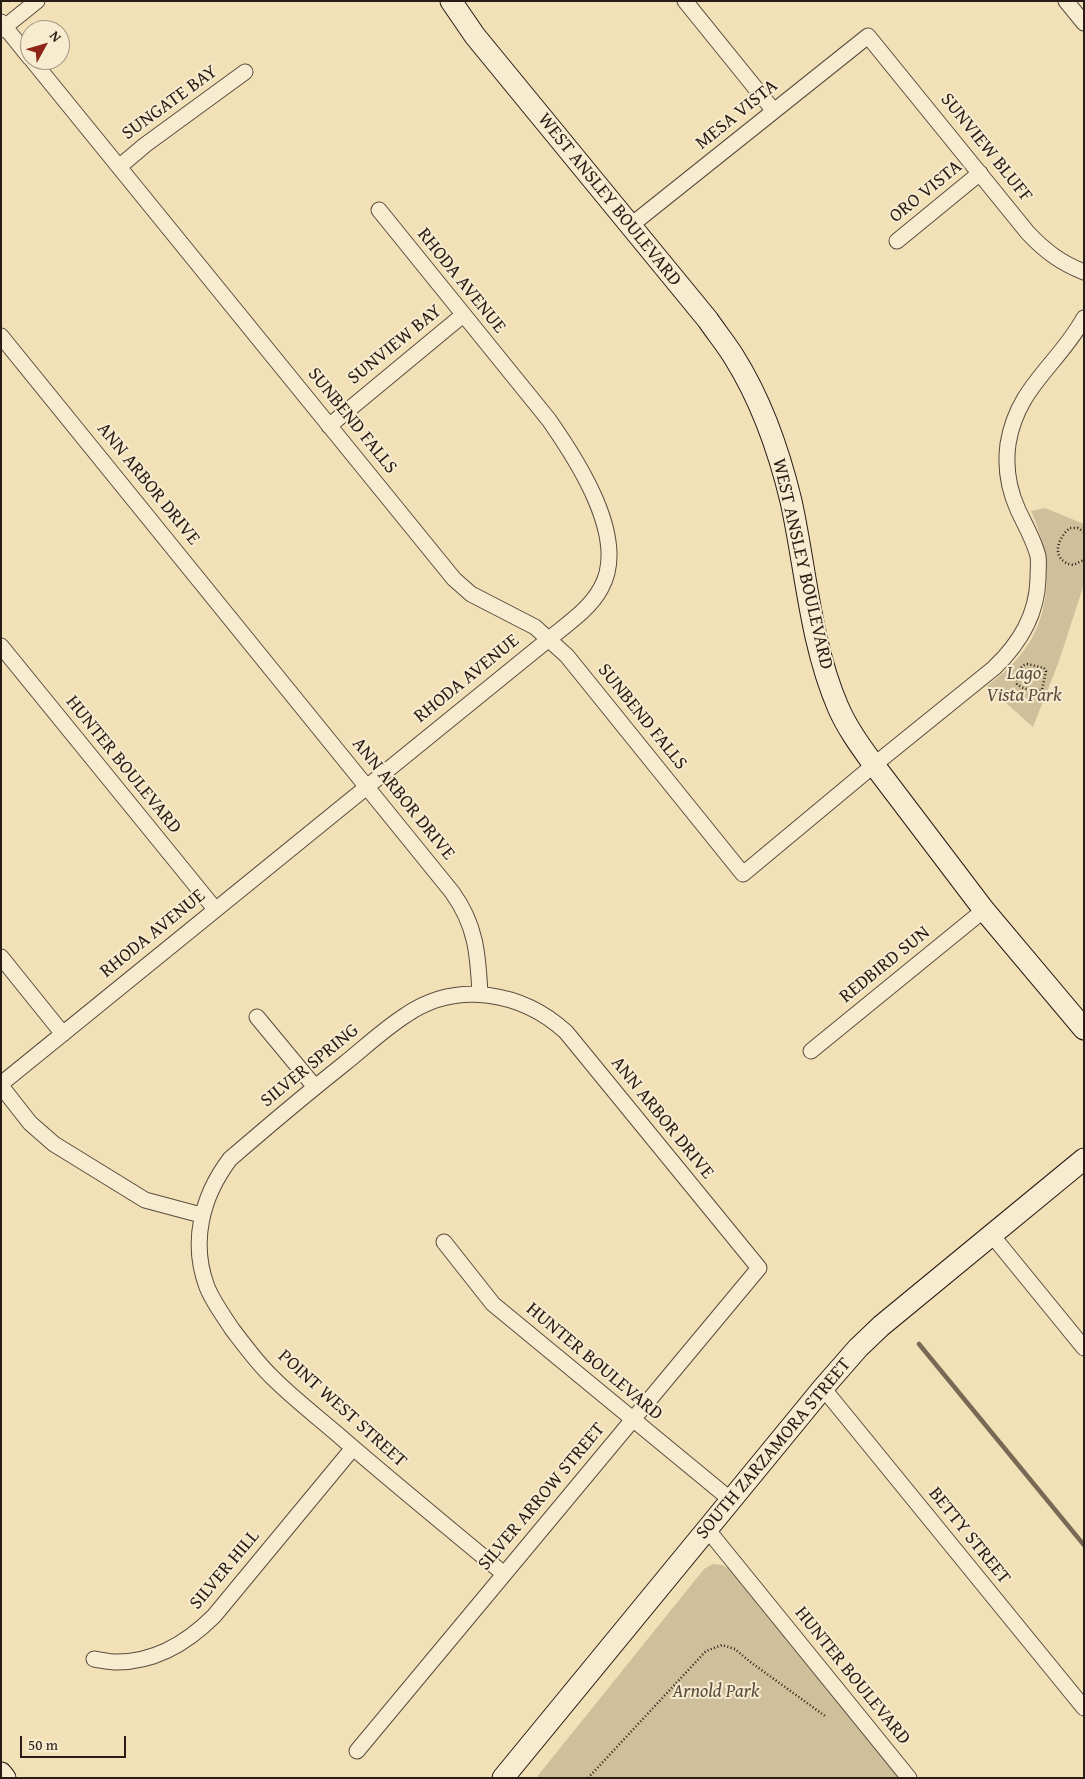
<!DOCTYPE html>
<style>
body{margin:0}
#map{position:relative;width:1085px;height:1779px;overflow:hidden;background:#f2e0b7;font-family:"Gentium Book Plus",serif}
canvas{display:block}
.frame{position:absolute;inset:0;border:2px solid #281c15;pointer-events:none}
.north{position:absolute;left:20px;top:20px;width:50px;height:50px;box-sizing:border-box;background:#f7ebd0;border:1px solid #a49885;border-radius:50%;rotate:51deg;font-size:14px;font-weight:700;line-height:20px;text-align:center;color:#281c15}
.north::after{content:'';display:block;margin:auto;width:18px;height:22px;background:#8f2418;clip-path:polygon(50% 0,100% 100%,50% 72%,0 100%)}
.scale{position:absolute;left:20px;top:1736px;width:106px;height:22px;box-sizing:border-box;border:2px solid #281c15;border-top:0;padding-left:6px;font-size:15px;line-height:18px;white-space:nowrap;color:#281c15;-webkit-text-stroke:4px #f7ebd0;paint-order:stroke}
</style>
<div id="map">
<canvas width="1085" height="1779"></canvas>
<div class="frame"></div>
<div class="north">N</div>
<div class="scale">50 m</div>
</div>
<script>
const g = document.querySelector('canvas').getContext('2d');
g.lineJoin = 'round';
function fillPath(path, color) { g.fillStyle = color; g.fill(path, 'evenodd'); }
function trace(path, color, width, dash) { g.strokeStyle = color; g.lineWidth = width; g.lineCap = dash ? 'butt' : 'round'; g.setLineDash(dash || []); g.stroke(path); }
function label(font, color, halo, rows, align = 'center') {
  g.font = font + ' "Gentium Book Plus",serif'; g.lineWidth = 4; g.setLineDash([]); g.textBaseline = 'middle'; g.strokeStyle = halo; g.fillStyle = color; for (const [text, x, y, turn = 0] of rows) {
    g.save(); g.translate(x, y); g.rotate((+turn || 0) * Math.PI / 180); g.textAlign = isNaN(turn) ? turn : align; if (halo) g.strokeText(text, 0, 0); g.fillText(text, 0, 0); g.restore();
  }
}
fillPath(new Path2D(`
 M1045,508l39,16v60l-25,77 -26,66 -46,-41c8,-7 17,-13 24,-20 43,-44 44,-102 20,-155z
 M713,1564l9,1 7,4 171,209h-364l168,-209z`), '#d0bf9b');
trace(new Path2D(`
 M919,1344l165,201`), '#786955', 4.5);
const street = new Path2D(`
 M685,1l89,110
 M1066,1l18,22
 M1,22l29,36
 M1,30l36,-29
 M32,60l422,519 17,15 64,33 32,29 176,218 131,-109 120,-97c26,-25 43,-53 44,-89 0,-8 1,-16 0,-23 -4,-16 -13,-31 -20,-46 -9,-20 -13,-44 -10,-66 9,-57 50,-79 76,-126
 M119,167l26,-22 100,-73
 M630,226l238,-190 160,197c17,18 33,30 56,39
 M897,241l83,-68
 M1,336l451,556c24,33 26,62 28,102
 M329,426l134,-111
 M1,646l214,263
 M1,957l62,77
 M257,1017l58,70
 M811,1051l173,-141
 M1,1084l548,-445c18,-15 41,-30 52,-51 28,-49 -24,-128 -52,-168l-170,-210
 M1,1086l29,37 24,21 91,56 56,15
 M991,1234l93,114
 M444,1242l49,62 238,196
 M823,1388l261,320
 M707,1529l202,249
 M94,1659c7,1 16,3 23,3 38,0 71,-20 97,-46l139,-168
 M357,1751c134,-161 268,-322 402,-483l-193,-236c-44,-40 -109,-52 -160,-17 -22,14 -42,33 -62,49 -39,31 -77,63 -114,95 -28,37 -40,83 -23,128 6,15 16,28 25,42 13,17 26,35 41,49 20,20 42,37 63,55 55,48 112,94 168,141`);
const secondary = new Path2D(`
 M451,1l24,35 233,284c8,12 18,24 26,37 27,43 45,94 57,144 15,68 19,141 47,206 9,21 23,40 36,58l110,145 100,119
 M1,1773l4,5
 M503,1778l320,-390 35,-40 23,-22 203,-167`);
trace(street, '#5a4d3e', 17);
trace(secondary, '#281c15', 23);
trace(new Path2D(`
 M1084,532l-6,-4h-8c-14,11 -19,33 3,37l11,-5
 M1027,664l17,4 2,3 -4,19c-7,2 -20,-1 -25,-6 1,-8 1,-18 10,-20z
 M588,1778l118,-127 16,-6 13,4 14,12 76,55`), '#281c15', 2.5, [1, 2.5]);
trace(street, '#f7ebd0', 15);
trace(secondary, '#f7ebd0', 21);
label('19px', '#281c15', '#f7ebd0', [
 ["SUNGATE BAY",170,103,-36],
 ["MESA VISTA",737,115,-39],
 ["SUNVIEW BLUFF",986,148,51],
 ["ORO VISTA",926,192,-39],
 ["WEST ANSLEY BOULEVARD",609,200,51],
 ["RHODA AVENUE",461,281,51],
 ["SUNVIEW BAY",395,345,-39],
 ["SUNBEND FALLS",352,421,51],
 ["ANN ARBOR DRIVE",148,484,51],
 ["WEST ANSLEY BOULEVARD",802,564,77],
 ["RHODA AVENUE",467,679,-39],
 ["SUNBEND FALLS",642,717,51],
 ["HUNTER BOULEVARD",123,765,51],
 ["ANN ARBOR DRIVE",403,799,51],
 ["RHODA AVENUE",153,934,-39],
 ["REDBIRD SUN",885,965,-39],
 ["SILVER SPRING",310,1066,-39],
 ["ANN ARBOR DRIVE",662,1118,51],
 ["HUNTER BOULEVARD",594,1362,40],
 ["POINT WEST STREET",342,1409,42],
 ["SOUTH ZARZAMORA STREET",774,1449,-50],
 ["SILVER ARROW STREET",542,1497,-50],
 ["BETTY STREET",969,1536,51],
 ["SILVER HILL",225,1570,-50],
 ["HUNTER BOULEVARD",852,1676,51]
]);
label('italic 19px', '#5a4d3d', '#f7ebd0', [
 ["Lago",1024,674],
 ["Vista Park",1024,696],
 ["Arnold Park",716,1692]
]);
</script>
